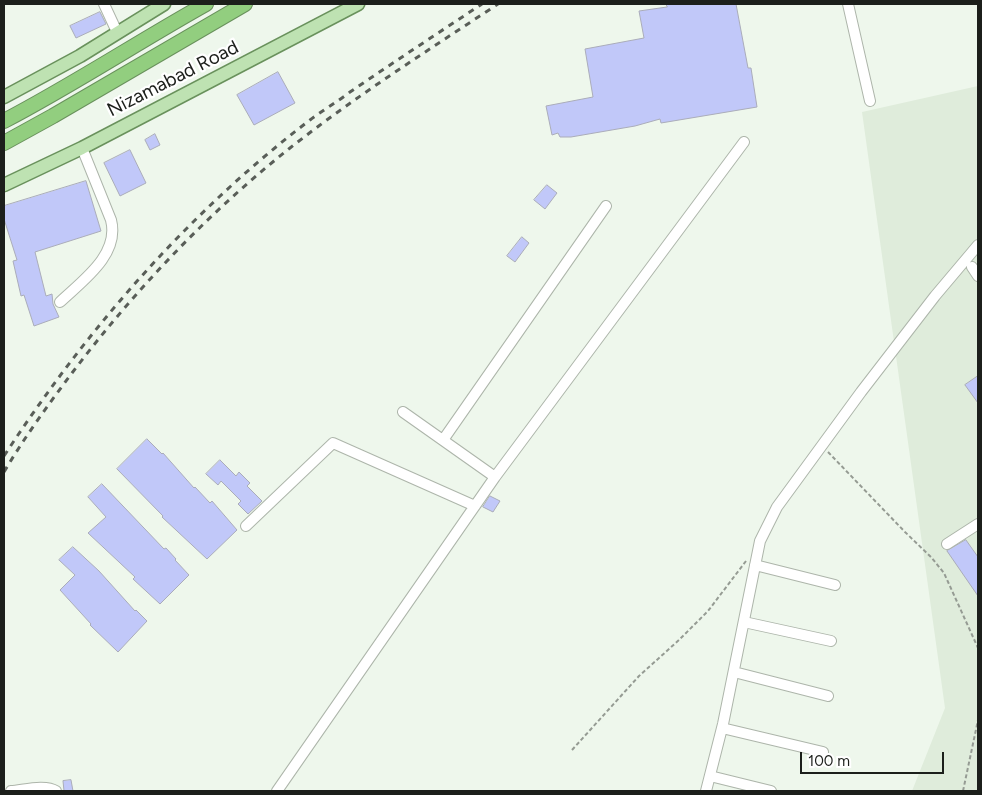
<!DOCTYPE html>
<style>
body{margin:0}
#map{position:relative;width:982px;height:795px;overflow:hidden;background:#eef7ec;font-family:Figtree,sans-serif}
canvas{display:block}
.frame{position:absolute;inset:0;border:5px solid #1c1f1b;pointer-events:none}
.scale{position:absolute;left:800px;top:752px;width:144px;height:22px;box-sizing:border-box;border:2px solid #1c1f1b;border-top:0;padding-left:6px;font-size:15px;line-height:18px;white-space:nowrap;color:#1c1f1b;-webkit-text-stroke:4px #fff;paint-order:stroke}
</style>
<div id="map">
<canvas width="982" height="795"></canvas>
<div class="frame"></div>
<div class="scale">100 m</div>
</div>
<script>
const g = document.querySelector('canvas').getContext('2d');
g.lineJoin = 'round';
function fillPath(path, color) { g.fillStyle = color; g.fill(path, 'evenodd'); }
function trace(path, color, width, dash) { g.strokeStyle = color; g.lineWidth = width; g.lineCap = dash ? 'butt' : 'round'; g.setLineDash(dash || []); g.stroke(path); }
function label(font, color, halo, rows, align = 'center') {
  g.font = font + ' Figtree,sans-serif'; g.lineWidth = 4.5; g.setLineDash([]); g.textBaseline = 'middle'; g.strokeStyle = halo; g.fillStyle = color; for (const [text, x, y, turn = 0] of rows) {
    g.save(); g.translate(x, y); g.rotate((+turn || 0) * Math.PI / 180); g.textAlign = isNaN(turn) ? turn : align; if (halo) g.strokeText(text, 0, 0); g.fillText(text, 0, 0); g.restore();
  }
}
fillPath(new Path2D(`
 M978,86v705h-66l33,-83 -83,-596z`), '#dfecdb');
const building = new Path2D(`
 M666,4h70l12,64h3l6,39 -96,16 -1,-4 -25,7 -64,11h-11l-2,-4 -6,2 -6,-29 47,-9 -8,-48 59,-11 -5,-27 28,-4z
 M100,12l6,12 -30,14 -6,-12z
 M278,72l17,31 -41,22 -17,-30z
 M155,134l5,11 -10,5 -5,-10z
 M130,150l16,33 -26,13 -16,-33z
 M86,181l15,50 -66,21 11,44 6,-2 1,10 6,13 -25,9 -10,-31 -3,1 -8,-35 4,-1 -13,-41v-13z
 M547,185l10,8 -12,16 -11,-9z
 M522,237l7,6 -14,19 -8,-6z
 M978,376v27l-13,-18z
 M147,439l15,15 1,-1 31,35 1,-1 15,16 2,-2 25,29 -30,29 -45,-42 1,-1 -46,-47z
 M220,460l16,16 3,-4 11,11 -3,3 15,15 -14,13 -10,-10 3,-3 -20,-20 -3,4 -12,-11z
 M102,484l62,65 2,-1 10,11 -1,1 14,15 -29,29 -27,-25 2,-2 -47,-44 18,-16 -18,-20z
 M490,496l10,5 -7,11 -10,-5z
 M966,540l12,17v39l-31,-45z
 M73,547l26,24 36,40 1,-1 11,11 -29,31 -28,-27 1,-1 -31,-34 15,-15 -16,-15z
 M71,780l2,11h-9l-1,-10z`);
fillPath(building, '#c1c8f9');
trace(building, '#aaacb9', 1);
const minor = new Path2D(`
 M104,4l13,28
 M848,4l22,97
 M972,267l6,9
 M60,302c22,-21 60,-47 51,-82l-29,-72
 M403,412l92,65
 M443,440l163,-234
 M246,526l87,-83 142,63
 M947,544l31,-20
 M755,565l80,20
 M744,622l87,19
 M734,672l94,24
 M722,728l101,24
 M710,776l61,15
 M11,791c13,-1 34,-7 45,0
 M277,791l218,-314 249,-335
 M706,791l17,-67 37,-183 17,-34 84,-115 74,-96 43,-51`);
const major = new Path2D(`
 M4,97l76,-41 84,-52
 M4,185l78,-37 276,-144`);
const highway = new Path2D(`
 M4,121c69,-36 134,-79 202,-117
 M4,143l49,-27 192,-112`);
trace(minor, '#adb5aa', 12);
trace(major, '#69915c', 15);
trace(highway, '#69915c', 16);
trace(new Path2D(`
 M828,452l77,80 26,25 13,16 34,75
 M572,750l67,-74 40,-36 29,-29 38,-50
 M963,791l15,-71`), '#959b93', 2, [4, 2.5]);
trace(minor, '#fff', 10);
trace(major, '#bee2b2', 12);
trace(highway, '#92ce7f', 14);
trace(new Path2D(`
 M4,456c83,-127 184,-243 306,-336 13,-10 27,-18 40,-28 44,-30 88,-59 132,-88
 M4,472c20,-34 44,-67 68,-99 63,-83 136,-160 218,-225 66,-52 137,-97 208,-144`), '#595e58', 3, [6, 6]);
label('19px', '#1c1f1b', '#fff', [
 ["Nizamabad Road",173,79,-27]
]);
</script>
